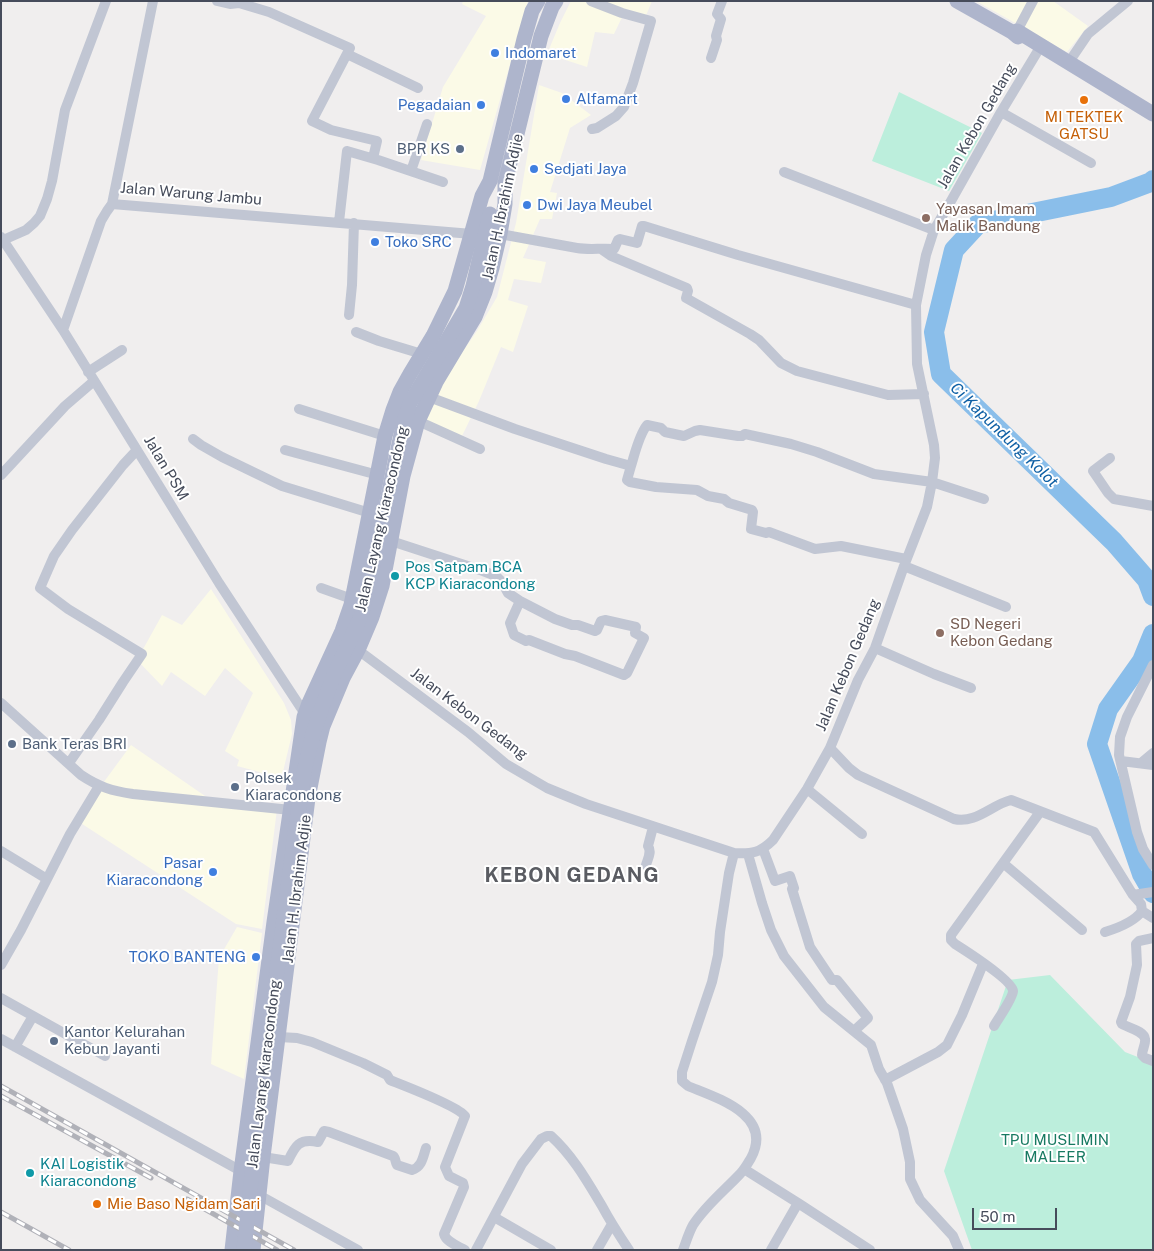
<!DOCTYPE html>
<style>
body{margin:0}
#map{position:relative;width:1154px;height:1251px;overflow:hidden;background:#f0eeee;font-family:"Public Sans",sans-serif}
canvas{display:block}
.frame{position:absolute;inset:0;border:2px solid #464c5b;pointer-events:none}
.scale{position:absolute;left:972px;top:1208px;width:85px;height:22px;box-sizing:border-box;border:2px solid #464c5b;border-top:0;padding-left:6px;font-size:15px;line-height:18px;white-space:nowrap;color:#464c5b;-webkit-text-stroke:4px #fff;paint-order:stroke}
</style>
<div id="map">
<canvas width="1154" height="1251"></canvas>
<div class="frame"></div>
<div class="scale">50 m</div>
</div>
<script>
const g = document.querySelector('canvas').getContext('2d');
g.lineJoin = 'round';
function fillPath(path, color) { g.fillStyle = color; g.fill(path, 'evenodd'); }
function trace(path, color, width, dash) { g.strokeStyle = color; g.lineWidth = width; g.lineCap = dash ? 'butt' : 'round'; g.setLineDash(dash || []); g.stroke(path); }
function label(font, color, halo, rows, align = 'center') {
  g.font = font + ' "Public Sans",sans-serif'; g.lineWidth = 4; g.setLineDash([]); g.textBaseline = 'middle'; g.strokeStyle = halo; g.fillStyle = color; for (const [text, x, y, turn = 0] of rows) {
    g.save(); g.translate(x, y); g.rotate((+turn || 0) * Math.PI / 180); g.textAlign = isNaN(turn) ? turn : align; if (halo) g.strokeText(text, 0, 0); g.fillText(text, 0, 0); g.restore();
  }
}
fillPath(new Path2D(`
 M463,1h65l-48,169 -59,-10 22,-73 43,-71 -24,-12z
 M571,1h81l-7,17 -20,-7 -11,23 -19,-2 -8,35 -40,-13 13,-31z
 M976,1h77l35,25 -21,26z
 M539,85l23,8 29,22 -21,13 -20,64 7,1 -5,26h-12l-17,39 23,4 -5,21 -27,-4 -6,21 20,6 -15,46 -12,-5 -22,54 -18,37 -40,-18 29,-50 27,-39 20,-34 19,-74z
 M211,589l73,114 7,17 1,14 -11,46 -25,-9 -19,-5 2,-6 -14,-9 28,-58 -28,-25 -20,28 -34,-24 -9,14 -25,-26 25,-45 20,10z
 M131,745l77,53 69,11 -15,120 -26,-5 -160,-104z
 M237,927l25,6 -18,146 -33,-15 8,-106z`), '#fbfae7');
fillPath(new Path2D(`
 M899,92l83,41 -33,58 -77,-30z
 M1050,975l75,77 28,11v187h-181l-28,-79 64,-191z`), '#bceedc');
trace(new Path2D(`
 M1153,180l-2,2 -40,15 -133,27 -24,26 -20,82 7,42 173,168 33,38 6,16
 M1153,634l-11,27 -34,48 -11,35 45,130 11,19`), '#8abeea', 20);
trace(new Path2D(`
 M217,1l13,3 9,-1 30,9 81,36 -38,73 19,9 46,11 -4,17
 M591,1l31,12 29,8 -18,62 -9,24 -8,9 -19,12 -5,1
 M1017,31l16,-30
 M347,54l71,34
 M711,58l6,-18 -1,-4 5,-17 -4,-5 5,-13
 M1069,62l19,-28 40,-33
 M1001,112l90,51
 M411,171l16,-47
 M784,172l150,58
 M112,204l360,30
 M112,204l41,-203
 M339,222l8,-71 31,9 65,22
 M500,234l77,14c12,2 24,0 37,1l1,-2 3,-7 2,-1 17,4 5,-17h2l94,29 178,50
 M1,237l62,93 156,253 86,131
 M1,241l25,-11 8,-7 6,-7 7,-17 5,-18 13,-71 41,-109
 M601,249l10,7 76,32 1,3 -2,7 64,36 9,6 22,23 16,8 91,24 36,-1
 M349,315l3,-30 2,-62
 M63,330l38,-109 6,-10 5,-7
 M356,332l23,9 43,13
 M88,372l34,-22
 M429,397l86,32 91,30 25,7 -4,14 3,2 26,5 41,3 11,6 16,3 5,4 23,7 1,2 -2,17 15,4 3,-1 46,17 26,-3 65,13
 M299,409l86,27
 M418,421l62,28
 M193,439l8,6 21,12 60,29 88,27
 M285,450l93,25
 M1110,458l-17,13 15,22 6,6 39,7
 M631,466c4,-13 8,-31 16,-41l14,3 4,4 14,3 5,1 11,-5 5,-1 38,6h4l3,-2 46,10 26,8 57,22 58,8 52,17
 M1,475l64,-69 29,-25
 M391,541l92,30 13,5 6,6 6,11 12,8 35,18 17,6h6l17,6 2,-1 4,-9 4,-1 31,7 -1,6 9,5 -17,35 -3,2 -49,-19 -10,-2 -36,-14 -3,1 -12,-6 -4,-12 10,-22
 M904,566l102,41
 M321,588l31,11
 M875,648l59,26 37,14
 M358,650l110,82 38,32 41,24 39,16 148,49c18,1 26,0 39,-13l34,-51 23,-41 28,-68 17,-32 29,-82 23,-59 5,-25 3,-24 -1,-13 -17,-81 -1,-59 10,-50 8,-25 17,-29 50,-89 38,-63
 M1153,665l-26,52 -7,20 -1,18 18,77 6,17 10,16
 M1,703l80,72c18,12 31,16 52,19l158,16
 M830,748l19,20 9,7 96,44c22,5 37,-14 57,-19l83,32 39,63 8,9 1,7
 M1121,761l32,4
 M69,763l30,-43 24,-38 19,-28 -74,-45 -28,-21 14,-32 18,-26 51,-65 14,-15
 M1141,763l12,-10
 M807,789l55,45
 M763,849l12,32 15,-5 4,12 -2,1 18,58 22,33h5l31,38 -14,13
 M1,851l46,28
 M748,854l14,49 9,27 13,26 40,51 47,38 8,24 8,14 16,46 7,33v17l10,21 33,36 6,14
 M1003,863l79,67
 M646,865c2,-7 6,-13 2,-19l5,-19
 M1133,895l20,-3
 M1142,911l11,7
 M1105,932c13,-4 30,-11 37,-21
 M1153,938l-14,3 -3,3 1,21 -7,32 -9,25 1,2c7,4 22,7 23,15 1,5 -3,11 -3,16l3,3 8,3
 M1,965l20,-35 49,-96 29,-48
 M1,998l104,58
 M994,1026c4,-7 19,-28 19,-35 -1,-11 -47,-40 -58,-47l-4,-4v-5l89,-123
 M279,1037l18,1 15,4 51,21 24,12 3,5c15,6 68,26 75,36l-20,51 4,9 14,7 1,4 -20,47c2,8 14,12 21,16
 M1,1039l240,132
 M15,1047l18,-31
 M885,1080l53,-28 9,-7 15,-30 21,-51
 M263,1157l25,4c7,-15 11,-23 30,-19l6,-11 5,1 64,24c3,2 2,6 4,9l15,5c10,-3 11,-13 14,-22
 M744,1169l54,34 -27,47
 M259,1195l99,55
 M798,1203l72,47
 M494,1217l57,33
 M476,1250l46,-86 19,-25 6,-3h4c22,20 36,45 51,70 8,15 17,29 27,44
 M597,1250l15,-26
 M683,1250c3,-8 6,-18 10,-25 13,-20 31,-34 47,-51 5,-5 8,-11 11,-16 23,-43 -34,-60 -63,-72l-6,-5v-9l10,-31 20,-59 6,-27 2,-23 9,-59 5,-20`), '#c1c6d3', 10);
trace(new Path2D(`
 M957,1l55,31 6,5
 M1012,32l5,-1 136,83
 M232,1250l9,-79 33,-249 30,-205 5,-14 33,-72 9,-26 34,-169 8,-26 7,-18 10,-18 23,-38 22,-45 27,-95 8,-15 34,-142 8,-28 6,-10
 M253,1250l10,-93 45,-359 11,-56 4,-16 20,-48 15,-28 14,-33 10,-31 21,-110 15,-55 18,-39 39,-65 10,-25 7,-24 8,-34 5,-30v-21l36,-147 11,-29 4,-6`), '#aeb5cc', 15);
const rail = new Path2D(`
 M1,1086l293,164
 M1,1096l150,82
 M187,1199l90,51
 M1,1212l68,38`);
trace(rail, '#b0b1b8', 5);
trace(rail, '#fff', 3, [9]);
trace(new Path2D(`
 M244,1250l13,-125 38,-292 10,-66 8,-33 8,-24 13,-35 27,-59 8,-31 34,-160 7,-22 56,-95 7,-22 17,-72`), '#aeb5cc', 15);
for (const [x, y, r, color] of [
 [495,53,5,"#3f7fe0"],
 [566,99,5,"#3f7fe0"],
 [1084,100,5,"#e8710a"],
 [481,105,5,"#3f7fe0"],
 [460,149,5,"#5c6f8a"],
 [534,169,5,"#3f7fe0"],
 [527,205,5,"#3f7fe0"],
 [926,218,5,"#8d6e63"],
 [375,242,5,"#3f7fe0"],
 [395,576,5,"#0f9aa8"],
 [940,633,5,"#8d6e63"],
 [12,744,5,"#5c6f8a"],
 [235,787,5,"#5c6f8a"],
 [213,872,5,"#3f7fe0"],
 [256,957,5,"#3f7fe0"],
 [54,1041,5,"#5c6f8a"],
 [30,1173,5,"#0f9aa8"],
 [97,1204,5,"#e8710a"]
]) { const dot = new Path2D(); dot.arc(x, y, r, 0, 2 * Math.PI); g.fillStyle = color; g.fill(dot); trace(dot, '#fff', 2); }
label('15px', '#366cbe', '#fff', [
 ["Indomaret",505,53],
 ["Alfamart",576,99],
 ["Pegadaian",471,105,"right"],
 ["Sedjati Jaya",544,169],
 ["Dwi Jaya Meubel",537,205],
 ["Toko SRC",385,242],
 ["Pasar",203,863,"right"],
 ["Kiaracondong",203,880,"right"],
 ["TOKO BANTENG",246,957,"right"]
], 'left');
label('15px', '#c56008', '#fff', [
 ["MI TEKTEK",1084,117],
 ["GATSU",1084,134],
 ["Mie Baso Ngidam Sari",107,1204,"left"]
]);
label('15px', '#464c5b', '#fff', [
 ["Jalan Kebon Gedang",977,126,-60],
 ["Jalan Warung Jambu",191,194,5],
 ["Jalan H. Ibrahim Adjie",503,207,-78],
 ["Jalan PSM",166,468,59],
 ["Jalan Layang Kiaracondong",382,519,-77],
 ["Jalan Kebon Gedang",848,665,-67],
 ["Jalan Kebon Gedang",469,714,37],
 ["Jalan H. Ibrahim Adjie",297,889,-83],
 ["Jalan Layang Kiaracondong",264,1074,-83]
]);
label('15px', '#4e5e75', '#fff', [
 ["BPR KS",450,149,"right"],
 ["Bank Teras BRI",22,744],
 ["Polsek",245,778],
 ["Kiaracondong",245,795],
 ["Kantor Kelurahan",64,1032],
 ["Kebun Jayanti",64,1049]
], 'left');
label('15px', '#785e54', '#fff', [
 ["Yayasan Imam",936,209],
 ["Malik Bandung",936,226],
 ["SD Negeri",950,624],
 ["Kebon Gedang",950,641]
], 'left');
label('15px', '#0d838f', '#fff', [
 ["Pos Satpam BCA",405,567],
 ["KCP Kiaracondong",405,584],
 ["KAI Logistik",40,1164],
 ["Kiaracondong",40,1181]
], 'left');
label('15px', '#187a62', '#fff', [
 ["TPU MUSLIMIN",1055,1140],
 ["MALEER",1055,1157]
]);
label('italic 16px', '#0f60a5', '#fff', [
 ["Ci Kapundung Kolot",1004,435,44]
]);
g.letterSpacing = '1px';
label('bold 20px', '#5a5c62', '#fff', [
 ["KEBON GEDANG",572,876]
]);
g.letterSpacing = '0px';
</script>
